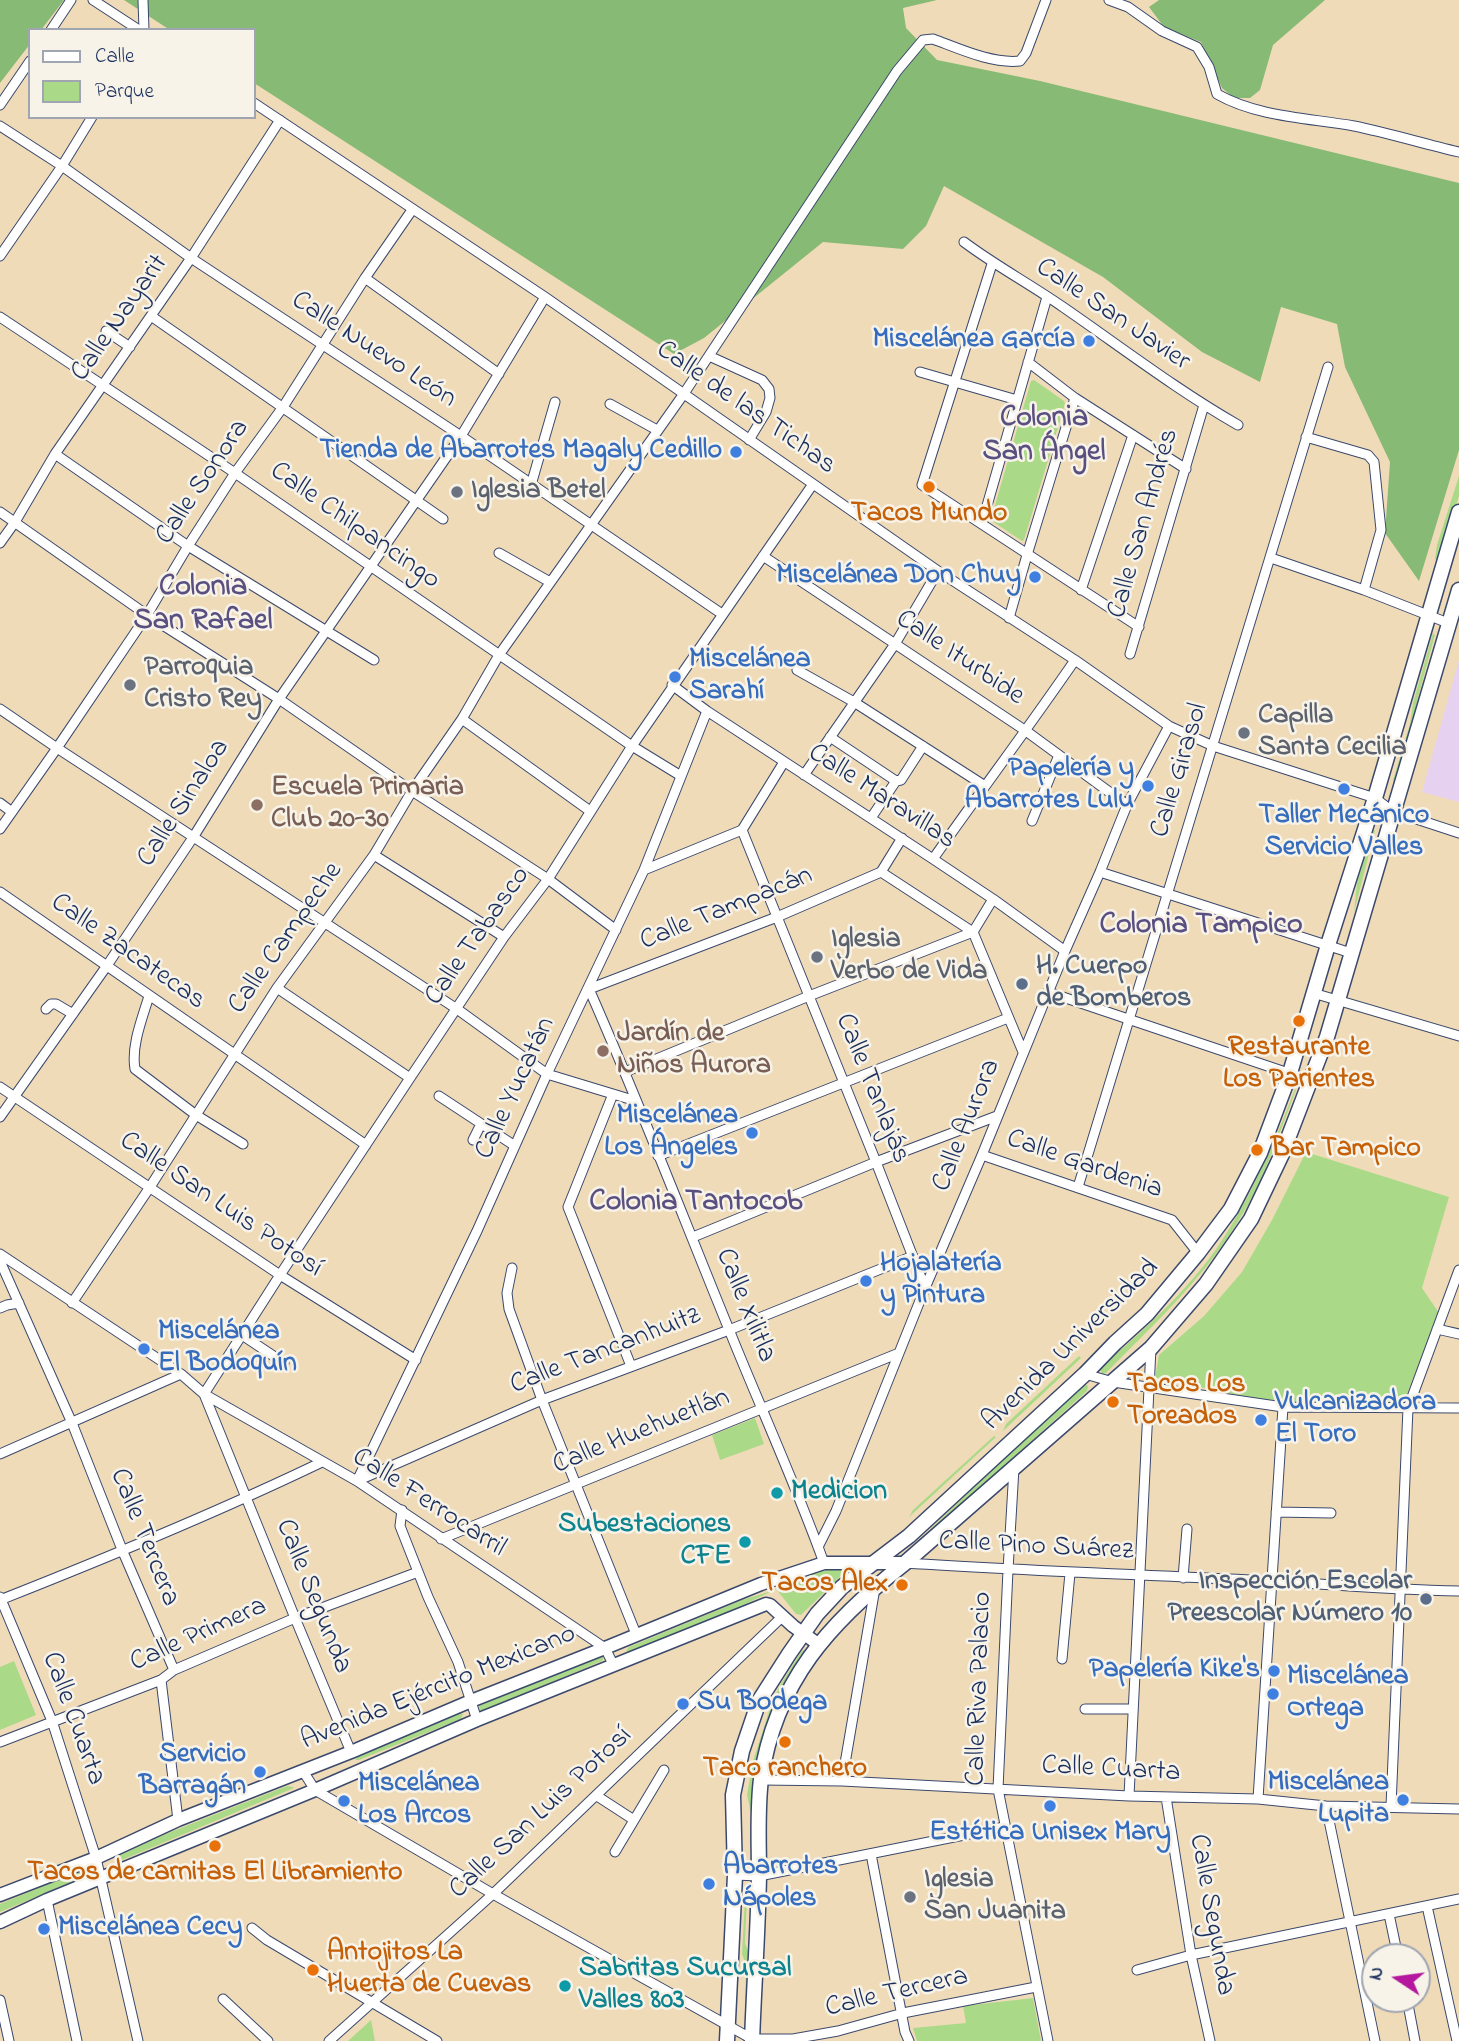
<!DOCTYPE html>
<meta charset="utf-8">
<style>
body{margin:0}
#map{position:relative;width:1459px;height:2041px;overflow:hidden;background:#f0dbb9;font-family:"Indie Flower",sans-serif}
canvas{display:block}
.legend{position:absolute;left:28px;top:28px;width:228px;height:91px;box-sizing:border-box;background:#f7f3e8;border:2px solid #9fa5b1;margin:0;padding:9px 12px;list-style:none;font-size:21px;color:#1b2f5e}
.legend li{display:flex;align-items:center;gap:14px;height:35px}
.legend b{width:35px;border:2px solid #9fa5b1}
.north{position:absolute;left:1361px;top:1943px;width:70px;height:70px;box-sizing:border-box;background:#f7f3e8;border:2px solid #9fa5b1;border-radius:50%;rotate:283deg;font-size:19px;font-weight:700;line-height:28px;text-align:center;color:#1b2f5e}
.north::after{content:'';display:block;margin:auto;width:24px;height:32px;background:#b5179e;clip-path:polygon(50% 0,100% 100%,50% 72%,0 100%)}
</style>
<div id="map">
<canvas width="1459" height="2041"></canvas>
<ul class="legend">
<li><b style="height:9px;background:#fff"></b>Calle</li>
<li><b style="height:19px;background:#aada88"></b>Parque</li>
</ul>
<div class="north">N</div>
</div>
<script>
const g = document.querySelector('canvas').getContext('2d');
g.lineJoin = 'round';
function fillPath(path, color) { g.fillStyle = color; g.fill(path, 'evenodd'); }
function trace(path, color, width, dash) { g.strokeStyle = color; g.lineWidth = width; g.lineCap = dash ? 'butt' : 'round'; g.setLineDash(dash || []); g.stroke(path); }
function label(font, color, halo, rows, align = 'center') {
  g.font = font + ' "Indie Flower",sans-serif'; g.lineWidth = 5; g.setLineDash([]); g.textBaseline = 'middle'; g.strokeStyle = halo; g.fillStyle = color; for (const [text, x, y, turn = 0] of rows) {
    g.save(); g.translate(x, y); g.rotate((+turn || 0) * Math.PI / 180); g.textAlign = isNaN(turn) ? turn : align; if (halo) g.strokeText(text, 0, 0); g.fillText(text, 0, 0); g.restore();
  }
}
fillPath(new Path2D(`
 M1459,660v142l-37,-10z`), '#e6d2f0');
fillPath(new Path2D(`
 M1034,380l30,21 1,3 -41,136 -2,1 -30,-20 -1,-2 40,-138z
 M1459,476v20l-21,64 -3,-1 2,-14z
 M1433,633l2,2 -18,66 -4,24 -19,60 -1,-5 17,-56 3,-21z
 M1373,829l2,2 -21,81 3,-29z
 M1295,1089l1,1c-18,47 -34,96 -62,138 -35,55 -83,99 -128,145l-4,1 -2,-5 1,-2c42,-36 84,-74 116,-119 33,-49 57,-104 78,-159z
 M1306,1152l143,45 -27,91 17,25 -35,88 -127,2 -122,-25 4,-23 45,-39 38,-44 30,-52z
 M1079,1356l2,2 -78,73 3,-7z
 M1085,1384l3,2 -1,5 -168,151 -1,-1 153,-146z
 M755,1418l9,26 -44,16 -8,-25z
 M994,1436l2,1 -87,80 4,-7z
 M832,1566l12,3v4l-43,42 -5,-1 -20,-25 -32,16 -113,48 -5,-2 3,-4 113,-47 36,-11z
 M805,1649l-24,40 -9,21 -17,79 -2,64 -2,-3 1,-32 -5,-23 6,-34 17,-53 9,-21 22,-35z
 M601,1656l3,2 -2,3 -120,50 -4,-1 2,-5z
 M14,1661l22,54 -36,15v-63z
 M458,1713l5,1 -2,5 -102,41h-3l1,-5z
 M287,1786l6,1 1,1 -172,72 -3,-1 1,-7z
 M84,1869l5,3 -3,4 -86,36v-8z
 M745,1898l2,1 -2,44 5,13 -4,54h-1l1,-45 -4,-11z
 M1033,1998l8,43h-124l-4,-13 53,-5 -3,-17z
 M371,2020l4,21h-27z`), '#aada88');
fillPath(new Path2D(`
 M0,0h64l-23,30h-11v14l-30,39z
 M124,0h813l-34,8 3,20 31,32 103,21 419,102v267l-40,131 -34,-48 5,-71 -45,-95 -8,-43 -56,-17 -21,75 -58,-30 -99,-75 -159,-91 -18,40 -23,23 -80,-7 -119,96 -30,16 -420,-271v-53h-84z
 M1159,0h166l-52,45 -13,45 -10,8h-16l-12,-10 -21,-46 -37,-15 -15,-20z`), '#87ba74');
const street = new Path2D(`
 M93,0l46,30
 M143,0l1,30
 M1109,0l19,7 34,24 35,16 12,20 8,27c40,23 92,24 137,32 35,7 70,18 105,26
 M51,30l20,-30
 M254,103l291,194 393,274 137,89 94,66 44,20 162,52 17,13 67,22
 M0,105l30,-44
 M0,126l62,40 129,92 270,178 261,178
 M964,242c32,24 66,42 99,65 58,40 114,83 175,118
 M0,256l62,-90 30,-49
 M992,264l-70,221 217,142
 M365,278l134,96
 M151,316l292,203
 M0,317l235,156 397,273 49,30
 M106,331l24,16
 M709,356l53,24 7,9 1,9 -4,14 -17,28
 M1028,362l47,36 111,71
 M920,372l97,28
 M610,404l47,26
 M1306,437l62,18 6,7 7,68 -17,60
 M55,454l133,92 186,114
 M531,485l24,-83
 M0,512l147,103 132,84 133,92 136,88 68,51
 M982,523l65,-226
 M0,543l15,-21 40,-68 136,-196 89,-138
 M499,553l51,29
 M763,556l263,175 101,74
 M1271,558l93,32 84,33
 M1081,590l52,-155
 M1009,618l18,-63 48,-157
 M1130,654l74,-249
 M797,670l57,32 131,84
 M672,685l35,26 226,148 60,40 72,52
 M0,709l57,39 400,261 90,65 89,27
 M462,719l128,92
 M830,737l66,44
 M804,775l91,-131 43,-73
 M0,803l12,9
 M871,818l25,-37 5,-1 22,-34
 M1032,821l27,-66
 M0,829l57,-81 90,-133 41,-69 47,-73 48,-66 82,-129 47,-68
 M742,830l134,332 49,126
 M374,855l130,82
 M933,859c47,-67 96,-132 142,-199
 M644,870l98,-40 42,-68
 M881,872l92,60 50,120
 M881,872l21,-34
 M1100,872l251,81
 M0,892l366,253
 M277,988l133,90
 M1048,992l264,89
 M1313,993l146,43
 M149,996c-7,23 -18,50 -14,73l61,46 47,29
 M46,1009l5,-5h5l17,10
 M625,1072l184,-76 164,-64 20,-33
 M0,1087l280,188 136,85
 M613,1094l-45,113 63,159
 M439,1096l76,50
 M0,1117l106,-150 88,-131 85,-137 182,-263 84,-139
 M473,1140l8,-16
 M982,1155l190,65 26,33
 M658,1156l350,-138
 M1078,1187l250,-820
 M693,1237l183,-75 121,-46
 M0,1254l181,120 23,20 153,87 248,167 9,18
 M0,1261l72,162 51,129 51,118
 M512,1268l-5,25 2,16 33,91 94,234
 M72,1303l78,-116 127,-199 97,-133 38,-64 50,-72 37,-64 184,-260 214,-324 26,-31 10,-1c27,10 59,25 87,22l6,-8 20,-53
 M0,1308l7,-3 12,-2
 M1437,1329l22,5
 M242,1335l42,28
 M1085,1374l28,8 170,25 176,1
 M204,1394l76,-119 130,-197 94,-141 44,-58 84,-133 181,-262
 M204,1394l91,224 56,134
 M0,1454l181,-80
 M1014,1468l-6,102 -10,219 50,252
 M357,1481l120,-250 70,-157 97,-204 63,-159
 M357,1481l185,-81 187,-70 184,-74
 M402,1510l-2,16 28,71 30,65 19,58
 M1276,1512l55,1
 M441,1539c152,-63 306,-123 458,-186
 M818,1547l18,-36 89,-223 57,-133 83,-204 35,-79 27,-67 42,-79
 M824,1563c-28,-78 -63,-154 -94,-231 -47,-115 -91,-230 -141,-343l188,-72 104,-45
 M905,1563c123,8 245,12 368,18 62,4 124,9 186,10
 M1183,1578l4,-49
 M0,1597l52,124 44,137 42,183
 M0,1600c109,-43 216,-87 322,-138
 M1062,1659l8,-86
 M161,1680l17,140
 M1085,1709h48
 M0,1742l161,-62 13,-10 121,-52 123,-46
 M303,1771l12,19 178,104 259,145h41l45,-8 65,-18 133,-26
 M761,1780l81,1 287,15 129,3 68,7 133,3
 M842,1781l33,-193
 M597,1796l37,24
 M1129,1796l22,-448
 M1166,1797l25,158 19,86
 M1258,1799l25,-392
 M1326,1806l49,235
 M1391,1806l17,-398 51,-138
 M615,1852l49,-82
 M871,1854l34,178 4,9
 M735,1875l24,1 245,-49
 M47,1900l30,141
 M1427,1906l30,135
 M1389,1914l9,43
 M252,1928l15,12 170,101
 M1137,1970l54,-15 268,-56
 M223,1999l45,42
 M1407,1999l8,42
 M0,2000l9,41
 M329,2041l164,-147 290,-278`);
const secondary = new Path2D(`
 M0,1895l96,-37 82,-38 173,-68 120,-51 134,-53 156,-64 63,-21h81
 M0,1922l47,-22 268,-110 162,-70 289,-116 4,1 23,21 25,18`);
const primary = new Path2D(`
 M727,2041l8,-166 -2,-80 9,-44 17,-50 30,-47 28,-40 25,-27 67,-51 176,-162 30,-31 32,-29 51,-61 33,-44 29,-56 30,-80 38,-128 47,-147 84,-286
 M752,2041c2,-55 6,-110 7,-166 0,-31 -2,-64 2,-96 14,-97 69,-157 144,-216l246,-215 55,-64 45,-65 31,-65 45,-117 132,-447`);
trace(street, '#3b496c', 11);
trace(secondary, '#3b496c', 15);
trace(primary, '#3b496c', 17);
trace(street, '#fff', 9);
trace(secondary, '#fff', 12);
trace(primary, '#fff', 14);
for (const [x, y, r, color] of [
 [1089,341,7,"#3f7fe0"],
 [736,452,7,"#3f7fe0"],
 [929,487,7,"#e8710a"],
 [457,492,7,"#6b7280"],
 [1035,577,7,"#3f7fe0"],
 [675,677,7,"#3f7fe0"],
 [130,685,7,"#6b7280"],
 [1244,733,7,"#6b7280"],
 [1148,786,7,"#3f7fe0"],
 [1344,789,7,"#3f7fe0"],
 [257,805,7,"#8d6e63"],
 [817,957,7,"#6b7280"],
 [1022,984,7,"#5c6f8a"],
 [1299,1021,7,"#e8710a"],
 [603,1051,7,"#8d6e63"],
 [752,1133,7,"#3f7fe0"],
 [1257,1150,7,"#e8710a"],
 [866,1281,7,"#3f7fe0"],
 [144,1349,7,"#3f7fe0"],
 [1113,1402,7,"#e8710a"],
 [1261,1420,7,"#3f7fe0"],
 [777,1493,7,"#0f9aa8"],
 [745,1542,7,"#0f9aa8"],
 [902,1585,7,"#e8710a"],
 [1426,1599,7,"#5c6f8a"],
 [1274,1671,7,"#3f7fe0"],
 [1273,1694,7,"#3f7fe0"],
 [683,1704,7,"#3f7fe0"],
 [785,1742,7,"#e8710a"],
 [260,1772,7,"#3f7fe0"],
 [1403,1800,7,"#3f7fe0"],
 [344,1801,7,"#3f7fe0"],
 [1050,1806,7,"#3f7fe0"],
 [215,1846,7,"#e8710a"],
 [709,1884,7,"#3f7fe0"],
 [910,1897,7,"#6b7280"],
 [44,1929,7,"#3f7fe0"],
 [313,1970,7,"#e8710a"],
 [565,1986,7,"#0f9aa8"]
]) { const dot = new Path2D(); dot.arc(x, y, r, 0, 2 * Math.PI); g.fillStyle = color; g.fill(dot); trace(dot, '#f7f3e8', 2.5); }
label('28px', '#1b2f5e', '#f7f3e8', [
 ["Calle San Javier",1112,316,34],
 ["Calle Nayarit",121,319,-55],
 ["Calle Nuevo León",373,351,33],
 ["Calle de las Tichas",745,409,35],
 ["Calle Sonora",204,483,-56],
 ["Calle San Andrés",1145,524,-74],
 ["Calle Chilpancingo",354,527,35],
 ["Calle Iturbide",959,659,34],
 ["Calle Girasol",1181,771,-73],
 ["Calle Maravillas",881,798,33],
 ["Calle Sinaloa",185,804,-57],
 ["Calle Tampacán",727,910,-22],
 ["Calle Tabasco",479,937,-55],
 ["Calle Campeche",287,939,-55],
 ["Calle Zacatecas",127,953,35],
 ["Calle Yucatán",517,1089,-65],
 ["Calle Tanlajás",871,1089,68],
 ["Calle Aurora",968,1126,-68],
 ["Calle Gardenia",1084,1166,19],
 ["Calle San Luis Potosí",220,1206,34],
 ["Calle Xilitla",744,1306,68],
 ["Avenida Universidad",1072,1346,-44],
 ["Calle Tancanhuitz",606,1352,-21],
 ["Calle Huehuetlán",642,1433,-22],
 ["Calle Ferrocarril",428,1504,33],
 ["Calle Tercera",143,1538,68],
 ["Calle Pino Suárez",1036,1548,3],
 ["Calle Segunda",312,1597,68],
 ["Calle Primera",199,1636,-24],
 ["Avenida Ejército Mexicano",439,1689,-22],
 ["Calle Riva Palacio",981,1689,-88],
 ["Calle Cuarta",72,1719,70],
 ["Calle Cuarta",1111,1771,3],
 ["Calle San Luis Potosí",542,1814,-43],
 ["Calle Segunda",1210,1915,80],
 ["Calle Tercera",897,1994,-13]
]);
label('bold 28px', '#366cbe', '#f7f3e8', [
 ["Miscelánea García",1075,341,"right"],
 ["Tienda de Abarrotes Magaly Cedillo",722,452,"right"],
 ["Miscelánea Don Chuy",1021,577,"right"],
 ["Miscelánea",689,661],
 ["Sarahí",689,693],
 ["Papelería y",1134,770,"right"],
 ["Abarrotes Lulu",1134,802,"right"],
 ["Taller Mecánico",1344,817,"center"],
 ["Servicio Valles",1344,849,"center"],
 ["Miscelánea",738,1117,"right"],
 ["Los Ángeles",738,1149,"right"],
 ["Hojalatería",880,1265],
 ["y Pintura",880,1297],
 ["Miscelánea",158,1333],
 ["El Bodoquín",158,1365],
 ["Vulcanizadora",1275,1404],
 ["El Toro",1275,1436],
 ["Papelería Kike's",1260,1671,"right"],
 ["Miscelánea",1287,1678],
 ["Ortega",1287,1710],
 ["Su Bodega",697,1704],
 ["Servicio",246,1756,"right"],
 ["Barragán",246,1788,"right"],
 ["Miscelánea",1389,1784,"right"],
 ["Lupita",1389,1816,"right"],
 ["Miscelánea",358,1785],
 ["Los Arcos",358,1817],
 ["Estética Unisex Mary",1050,1834,"center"],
 ["Abarrotes",723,1868],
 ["Nápoles",723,1900],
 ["Miscelánea Cecy",58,1929]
], 'left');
label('bold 28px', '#5b616d', '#f7f3e8', [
 ["Iglesia Betel",471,492],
 ["Parroquia",144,669],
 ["Cristo Rey",144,701],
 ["Capilla",1258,717],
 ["Santa Cecilia",1258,749],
 ["Iglesia",831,941],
 ["Verbo de Vida",831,973],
 ["Iglesia",924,1881],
 ["San Juanita",924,1913]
], 'left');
label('bold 28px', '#c56008', '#f7f3e8', [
 ["Tacos Mundo",929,515],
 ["Restaurante",1299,1049],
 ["Los Parientes",1299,1081],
 ["Bar Tampico",1271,1150,"left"],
 ["Tacos Los",1127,1386,"left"],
 ["Toreados",1127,1418,"left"],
 ["Tacos Alex",888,1585,"right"],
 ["Taco ranchero",785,1770],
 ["Tacos de carnitas El Libramiento",215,1874],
 ["Antojitos La",327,1954,"left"],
 ["Huerta de Cuevas",327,1986,"left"]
]);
label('bold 28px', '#785e54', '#f7f3e8', [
 ["Escuela Primaria",271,789],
 ["Club 20-30",271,821],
 ["Jardín de",617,1035],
 ["Niños Aurora",617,1067]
], 'left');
label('bold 28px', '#4e5e75', '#f7f3e8', [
 ["H. Cuerpo",1036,968],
 ["de Bomberos",1036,1000],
 ["Inspección Escolar",1412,1583,"right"],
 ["Preescolar Número 10",1412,1615,"right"]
], 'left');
label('bold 28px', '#0d838f', '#f7f3e8', [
 ["Medicion",791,1493],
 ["Subestaciones",731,1526,"right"],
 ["CFE",731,1558,"right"],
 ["Sabritas Sucursal",579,1970],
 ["Valles 803",579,2002]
], 'left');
label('bold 30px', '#5a4f81', '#f7f3e8', [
 ["Colonia",1044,420],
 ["San Ángel",1044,454],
 ["Colonia",203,589],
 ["San Rafael",203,623],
 ["Colonia Tampico",1201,927],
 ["Colonia Tantocob",696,1204]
]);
</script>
